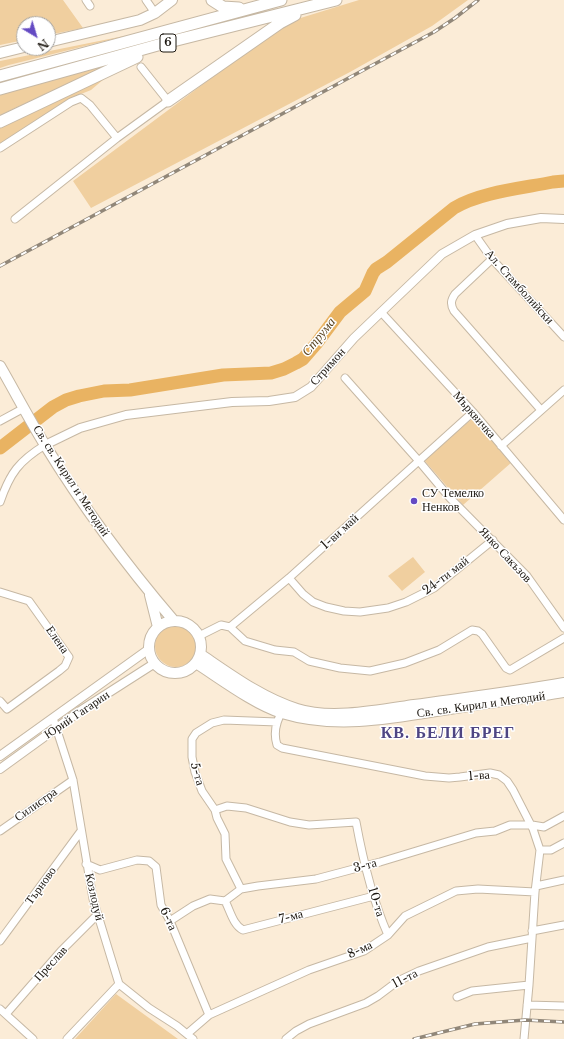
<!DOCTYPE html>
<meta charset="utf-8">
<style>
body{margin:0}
#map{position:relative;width:564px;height:1039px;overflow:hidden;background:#fbecd7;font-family:"Libre Baskerville",serif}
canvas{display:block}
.north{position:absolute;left:16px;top:16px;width:40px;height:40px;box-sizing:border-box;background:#fff;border:1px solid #a5a3a0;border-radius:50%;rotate:142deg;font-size:11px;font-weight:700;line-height:16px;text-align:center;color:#1d1811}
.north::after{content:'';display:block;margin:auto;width:14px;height:18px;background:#644ac3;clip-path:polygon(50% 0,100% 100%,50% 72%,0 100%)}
</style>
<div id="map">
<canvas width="564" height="1039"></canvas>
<div class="north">N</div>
</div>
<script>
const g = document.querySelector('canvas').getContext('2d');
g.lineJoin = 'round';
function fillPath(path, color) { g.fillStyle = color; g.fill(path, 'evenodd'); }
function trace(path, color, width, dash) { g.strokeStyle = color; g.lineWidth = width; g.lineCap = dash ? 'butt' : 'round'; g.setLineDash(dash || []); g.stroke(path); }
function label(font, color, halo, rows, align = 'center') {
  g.font = font + ' "Libre Baskerville",serif'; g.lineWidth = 3; g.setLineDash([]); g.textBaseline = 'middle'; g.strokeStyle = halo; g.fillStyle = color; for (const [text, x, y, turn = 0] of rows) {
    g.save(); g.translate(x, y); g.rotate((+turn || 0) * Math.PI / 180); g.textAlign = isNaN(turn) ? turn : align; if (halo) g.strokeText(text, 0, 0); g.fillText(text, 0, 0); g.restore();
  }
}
fillPath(new Path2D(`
 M0,0h63l20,28 -35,7v-11h-24v16l-24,5z
 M359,0h109l-36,26 -82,46 -259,136 -18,-27 204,-152 17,-9z
 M129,35l-120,30 -9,3v-7z
 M114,62l-114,53v-21z
 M110,74l-19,16 -15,6 -76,49v-17z
 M473,418l39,44 -49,43 -39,-45z
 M413,557l12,15 -23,19 -14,-15z
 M155 646a21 21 0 1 1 42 0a21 21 0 1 1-42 0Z
 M116,994l62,45h-103z`), '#f0cf9f');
trace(new Path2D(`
 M0,448l53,-41 13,-7 13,-4 25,-5 26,-1 93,-15 48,-2 13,-4 12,-6 7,-4 13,-15 24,-32 25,-21 8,-18 3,-4 11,-7 67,-54c26,-16 70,-20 99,-26l11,-1`), '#e9b362', 13);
const minor = new Path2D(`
 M86,0l4,6
 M146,0l9,13
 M0,148l71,-46 10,-4 9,7 27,33
 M15,219l102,-81 51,-37 -27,-34
 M475,235l17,24 72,78
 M492,259l-37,35c-4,6 -5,10 -1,17l87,99
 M381,312l92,100 91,108
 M345,378l73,82 32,38 77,78 37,52
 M0,421l24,-13
 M501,446l63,-56
 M0,502c10,-29 19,-41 45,-57
 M289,578l14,16 10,8 13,5 18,4 16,1 28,-4 18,-6 28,-14 59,-48
 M0,592l29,9 40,56 -4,9 -6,5 -52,38 -7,-8
 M230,627l15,14 30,9 19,2 15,9 31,7 30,3 35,-8 34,-13 33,-20 6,1 4,3 24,34 4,2 54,-32
 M199,636l22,-11 9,2 59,-49 184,-166
 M283,710c-7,11 -10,22 -6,35l5,3 143,28 24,2 11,-1 30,-4 9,2 8,6 6,9 20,39 7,21 -5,42 -6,93 -5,54
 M53,718l20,62 20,119 26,85 30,24 28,18 16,13
 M215,810l12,-4 19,2 44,14 19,3 47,-3c7,38 16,77 32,113
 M0,831l73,-51
 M540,850h11l13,-7
 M86,864l14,6 37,-10 12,1 7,6 5,38 9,16 39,94
 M536,886l28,-6
 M241,889l-15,-30 -1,-25 -8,-16 -2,-8 -13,-19 -7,-19 -3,-15v-18l4,-6 16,-10 12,-3 53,2
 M225,901c5,9 8,24 18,29l131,-34
 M170,921l23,-15 17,-7 15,2 16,-12 17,-3 58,-7 64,-17 96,-29 19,-2 15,-6h22l12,2 20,-11
 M532,931l32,-6
 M0,941l81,-110
 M457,997l15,-6 57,-6
 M527,1005l37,1
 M0,1009l33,30
 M6,1014l55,-63 36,-36
 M187,1034l22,-19 31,-14 69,-31 55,-19 24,-16 17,-19 51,-25 22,-2 57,3
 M67,1039l52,-55
 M286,1039l10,-8 13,-7 57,-21 12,-7 20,-15 21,-10 69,-24 44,-9`);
const tertiary = new Path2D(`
 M45,445l35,-17 46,-13 106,-13 37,-1 26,-4 16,-10 43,-49 88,-84 33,-19 32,-11 34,-6 23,1
 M0,756l149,-107
 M0,769l80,-58 75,-48`);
const secondary = new Path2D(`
 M48,42l92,-22 15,-7 17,-13
 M0,53l24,-6
 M0,366c15,26 29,53 45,79 38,62 82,121 129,176
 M150,595l8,32
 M149 647a26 26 0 1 1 52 0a26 26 0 1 1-52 0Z
 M200,654c31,21 62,44 97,55 34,11 83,1 117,-4 50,-7 100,-13 150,-22
 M196,663c25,16 58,41 86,50 59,18 121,3 180,-6 34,-6 68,-9 102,-15`);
const trunk = new Path2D(`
 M212,0l11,7 16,1
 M0,76l281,-76
 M0,89l165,-46 171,-43
 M168,101l112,-78 15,-8
 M0,122l137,-65`);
trace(minor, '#c6b8a4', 9);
trace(tertiary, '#c6b8a4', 10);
trace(secondary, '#c6b8a4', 12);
trace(trunk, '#c6b8a4', 13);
trace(minor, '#fff', 7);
trace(tertiary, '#fff', 8);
trace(secondary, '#fff', 10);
trace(trunk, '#fff', 11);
const rail = new Path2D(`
 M0,266l434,-234 21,-14 23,-18
 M414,1039l61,-15 50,-4 39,2`);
trace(rail, '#918779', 3.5);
trace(rail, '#fff', 2, [6]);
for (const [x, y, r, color] of [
 [414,501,4,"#644ac3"]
]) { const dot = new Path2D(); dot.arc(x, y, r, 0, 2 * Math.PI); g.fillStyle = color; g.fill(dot); trace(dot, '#fff', 1.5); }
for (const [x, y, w] of [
 [168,43,16]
]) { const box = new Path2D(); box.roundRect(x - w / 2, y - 9, w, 18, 3); g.fillStyle = '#fff'; g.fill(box); trace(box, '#1d1811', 1); }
label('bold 11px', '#1d1811', null, [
 ["6",168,43]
]);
label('12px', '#1d1811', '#fff', [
 ["Ал. Стамболийски",519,287,48],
 ["Стримон",328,367,-48],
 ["Мърквичка",474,415,49],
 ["Св. св. Кирил и Методий",71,481,57],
 ["1-ви май",340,532,-42],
 ["Янко Сакъзов",505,555,47],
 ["24-ти май",446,576,-37],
 ["Елена",57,640,55],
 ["Св. св. Кирил и Методий",481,705,-8],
 ["Юрий Гагарин",77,715,-34],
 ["5-та",197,774,74],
 ["1-ва",479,776,-5],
 ["Силистра",36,805,-35],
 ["3-та",365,866,-15],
 ["Търново",41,886,-54],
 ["Козлодуй",94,897,77],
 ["10-та",376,902,73],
 ["7-ма",291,917,-15],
 ["6-та",168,919,65],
 ["8-ма",360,950,-25],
 ["Преслав",51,964,-48],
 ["11-та",405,979,-28]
]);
label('12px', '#1d1811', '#fff', [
 ["СУ Темелко",422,494],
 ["Ненков",422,508]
], 'left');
label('italic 13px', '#5a4421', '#fff', [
 ["Струма",319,337,-51]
]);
g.letterSpacing = '1px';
label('bold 16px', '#4e4583', '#fff', [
 ["КВ. БЕЛИ БРЕГ",448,733]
]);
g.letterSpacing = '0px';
</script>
